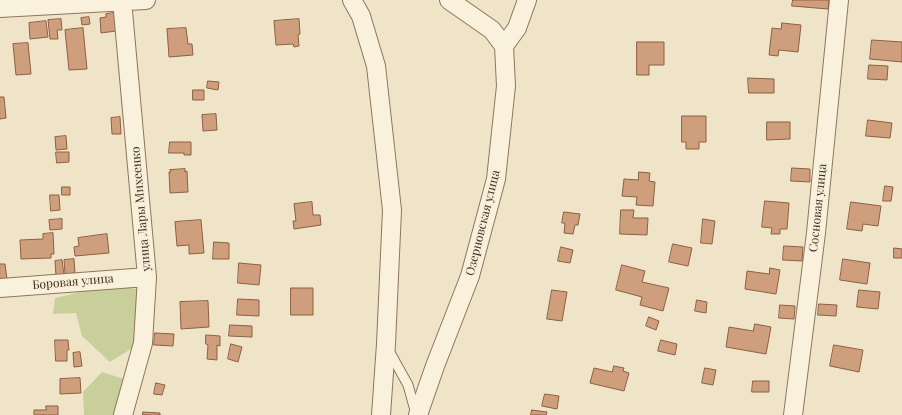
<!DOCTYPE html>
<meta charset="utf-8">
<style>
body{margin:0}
canvas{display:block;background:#f0e4c8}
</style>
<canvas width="902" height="415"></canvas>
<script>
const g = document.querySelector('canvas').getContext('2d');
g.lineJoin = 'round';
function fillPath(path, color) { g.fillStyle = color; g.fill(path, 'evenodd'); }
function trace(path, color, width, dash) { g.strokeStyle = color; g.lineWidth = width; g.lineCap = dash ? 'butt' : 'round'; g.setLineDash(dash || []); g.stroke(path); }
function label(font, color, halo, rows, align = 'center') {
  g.font = font + ' "Playfair Display",serif'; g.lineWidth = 3; g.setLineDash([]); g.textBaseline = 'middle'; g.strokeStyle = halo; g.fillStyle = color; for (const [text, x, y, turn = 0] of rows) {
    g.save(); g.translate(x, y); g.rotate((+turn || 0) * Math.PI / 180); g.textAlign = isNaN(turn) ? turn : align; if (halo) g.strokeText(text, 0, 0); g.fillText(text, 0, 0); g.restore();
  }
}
fillPath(new Path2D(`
 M106,286l32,3 -4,58 -24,15 -28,-26 -6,-23 -23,1 2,-16z
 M102,372l22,7 -10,36h-30l-1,-23z`), '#c9cf9b');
const building = new Path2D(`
 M793,0h36l-1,9 -36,-3z
 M114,13l2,18 -15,2 -1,-15 6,-1v-3z
 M89,17l1,7 -8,1 -1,-7z
 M61,19l1,11h-5l1,9h-8l-2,-19z
 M299,19l1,15 -2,1 1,11 -5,1 -1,-3 -17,1 -2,-24z
 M46,21l2,16 -18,2 -1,-16z
 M782,23l19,2 -3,27 -19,-2 -1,6 -9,-1 3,-27 9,1z
 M83,28l4,41 -18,1 -4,-40z
 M186,28l2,16h4l1,11 -24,2 -2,-28z
 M872,40l30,2v20l-32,-3z
 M637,42h27v23h-15v10h-12z
 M28,43l3,31 -15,1 -3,-31z
 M869,65l19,1 -1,14 -19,-1z
 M748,78l26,1v14h-25z
 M208,81l11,1 -1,8 -11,-2z
 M193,90h11v10h-11z
 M0,97h4l2,21 -6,1z
 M216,114l1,16 -14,1 -1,-16z
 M682,116h24v26h-7v7h-13v-7h-4z
 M120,117l1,17h-9l-1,-16z
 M868,120l24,3 -2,15 -24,-2z
 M767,122h23v17l-23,1z
 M66,136l1,13 -11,1 -1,-13z
 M170,142h21v13h-7v-2h-15z
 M56,152h13v10l-12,1z
 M792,168l18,1v13l-19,-1z
 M185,169v3l2,-1 1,21 -18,1 -1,-21h2l-1,-2z
 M639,172l11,1 -1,8 6,1 -2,24 -17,-1 1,-8 -15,-1 2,-17 14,1z
 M885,186l8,1 -2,14h-8z
 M62,187h8v8h-8z
 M50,195h9l1,15 -9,1z
 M765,201l24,2 -2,26h-7v5h-9l1,-6 -10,-1z
 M312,202l1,13h7l1,10 -27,4 -1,-8h3l-2,-17z
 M851,202l30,4 -3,20 -15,-2 -1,7 -15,-2z
 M621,210h13l-1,8h15l-1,17 -27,-1z
 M564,212l16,2 -2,11h-3l-2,9 -9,-1 1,-10h-3z
 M62,219v10l-12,1 -1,-10z
 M703,219l12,2 -3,23 -11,-1z
 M201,220l3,33 -15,1v-9l-12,1 -2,-24z
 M53,233l1,21h-3v4l-30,1 -1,-19 23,-1v-5z
 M107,234l2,19 -34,3 -1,-9 5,-1 -1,-8z
 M214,242l15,1v16h-16z
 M673,244l19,4 -4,18 -19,-4z
 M784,246l19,1 -1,14 -19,-1z
 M561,247l12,3 -3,13 -12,-2z
 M894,248l8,1v9h-8z
 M74,259l1,14 -10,1 -1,-14z
 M843,259l27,4 -3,21 -27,-4z
 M62,260l2,15 -8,1 -1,-15z
 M239,263l22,2 -2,20 -21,-2z
 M0,264h5l2,15h-7z
 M622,265l23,6 -3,11 27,6 -6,23 -23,-6 2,-8 -26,-7z
 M770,268l10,2 -4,24 -31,-5 2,-18 22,3z
 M291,288h22v27h-22z
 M552,290l15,2 -5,29 -15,-2z
 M859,290l21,2 -2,17 -21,-2z
 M238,299l21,1v16l-22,-1z
 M697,300l10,2 -1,11 -11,-2z
 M208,301l1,26 -28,2 -1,-27z
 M819,304l18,1 -1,11 -18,-1z
 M780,305l15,1 -1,13 -15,-1z
 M649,317l10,4 -3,9 -10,-4z
 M755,324l16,3 -5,27 -40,-7 3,-20 24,4z
 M230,325l22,1v11l-23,-1z
 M155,333l19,1 -1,12 -19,-1z
 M206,335l14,1v10l-3,-1v15l-10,-1 1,-14 -2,-1z
 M55,340h13l1,10h-2v11h-11z
 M661,340l16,4 -2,11 -17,-4z
 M231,344l11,3 -4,15 -10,-3z
 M834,345l29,5 -4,22 -29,-6z
 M80,352l2,14 -8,1 -1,-14z
 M614,366l10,2 -1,3 6,2 -5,18 -34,-8 4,-15 18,4z
 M705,368l11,2 -3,15 -11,-2z
 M80,378l1,15 -21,1v-15z
 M753,381h16v11h-17z
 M156,383l9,2 -3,10 -8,-1z
 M545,394l14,2 -2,13 -15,-3z
 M46,406h12v9h-24v-5h12z
 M532,410l15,2 -1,3h-15z
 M143,412l17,1v2h-17z`);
fillPath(building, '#cf9f7d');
trace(building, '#8d5f41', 1);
const service = new Path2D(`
 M388,349l20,36 8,29`);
const minor = new Path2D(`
 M122,0l25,277 -4,66 -20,72
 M352,0l9,16 15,50 16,144 -6,134 -5,71
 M0,8l146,-8
 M504,46l13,-18 10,-28
 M0,288l147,-11
 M418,415l17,-49 35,-90 26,-97 10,-93 -2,-40 -12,-16 -43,-30
 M793,415l23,-182 23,-233`);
trace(service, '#8d765c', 11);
trace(minor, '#8d765c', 20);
trace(service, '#faf1dc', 9);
trace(minor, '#faf1dc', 18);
label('12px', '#3d2e20', '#f7eed8', [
 ["Сосновая улица",818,208,-84],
 ["улица Лары Михеенко",141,209,-95],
 ["Озерновская улица",483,223,-76],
 ["Боровая улица",73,282,-5]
]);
</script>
